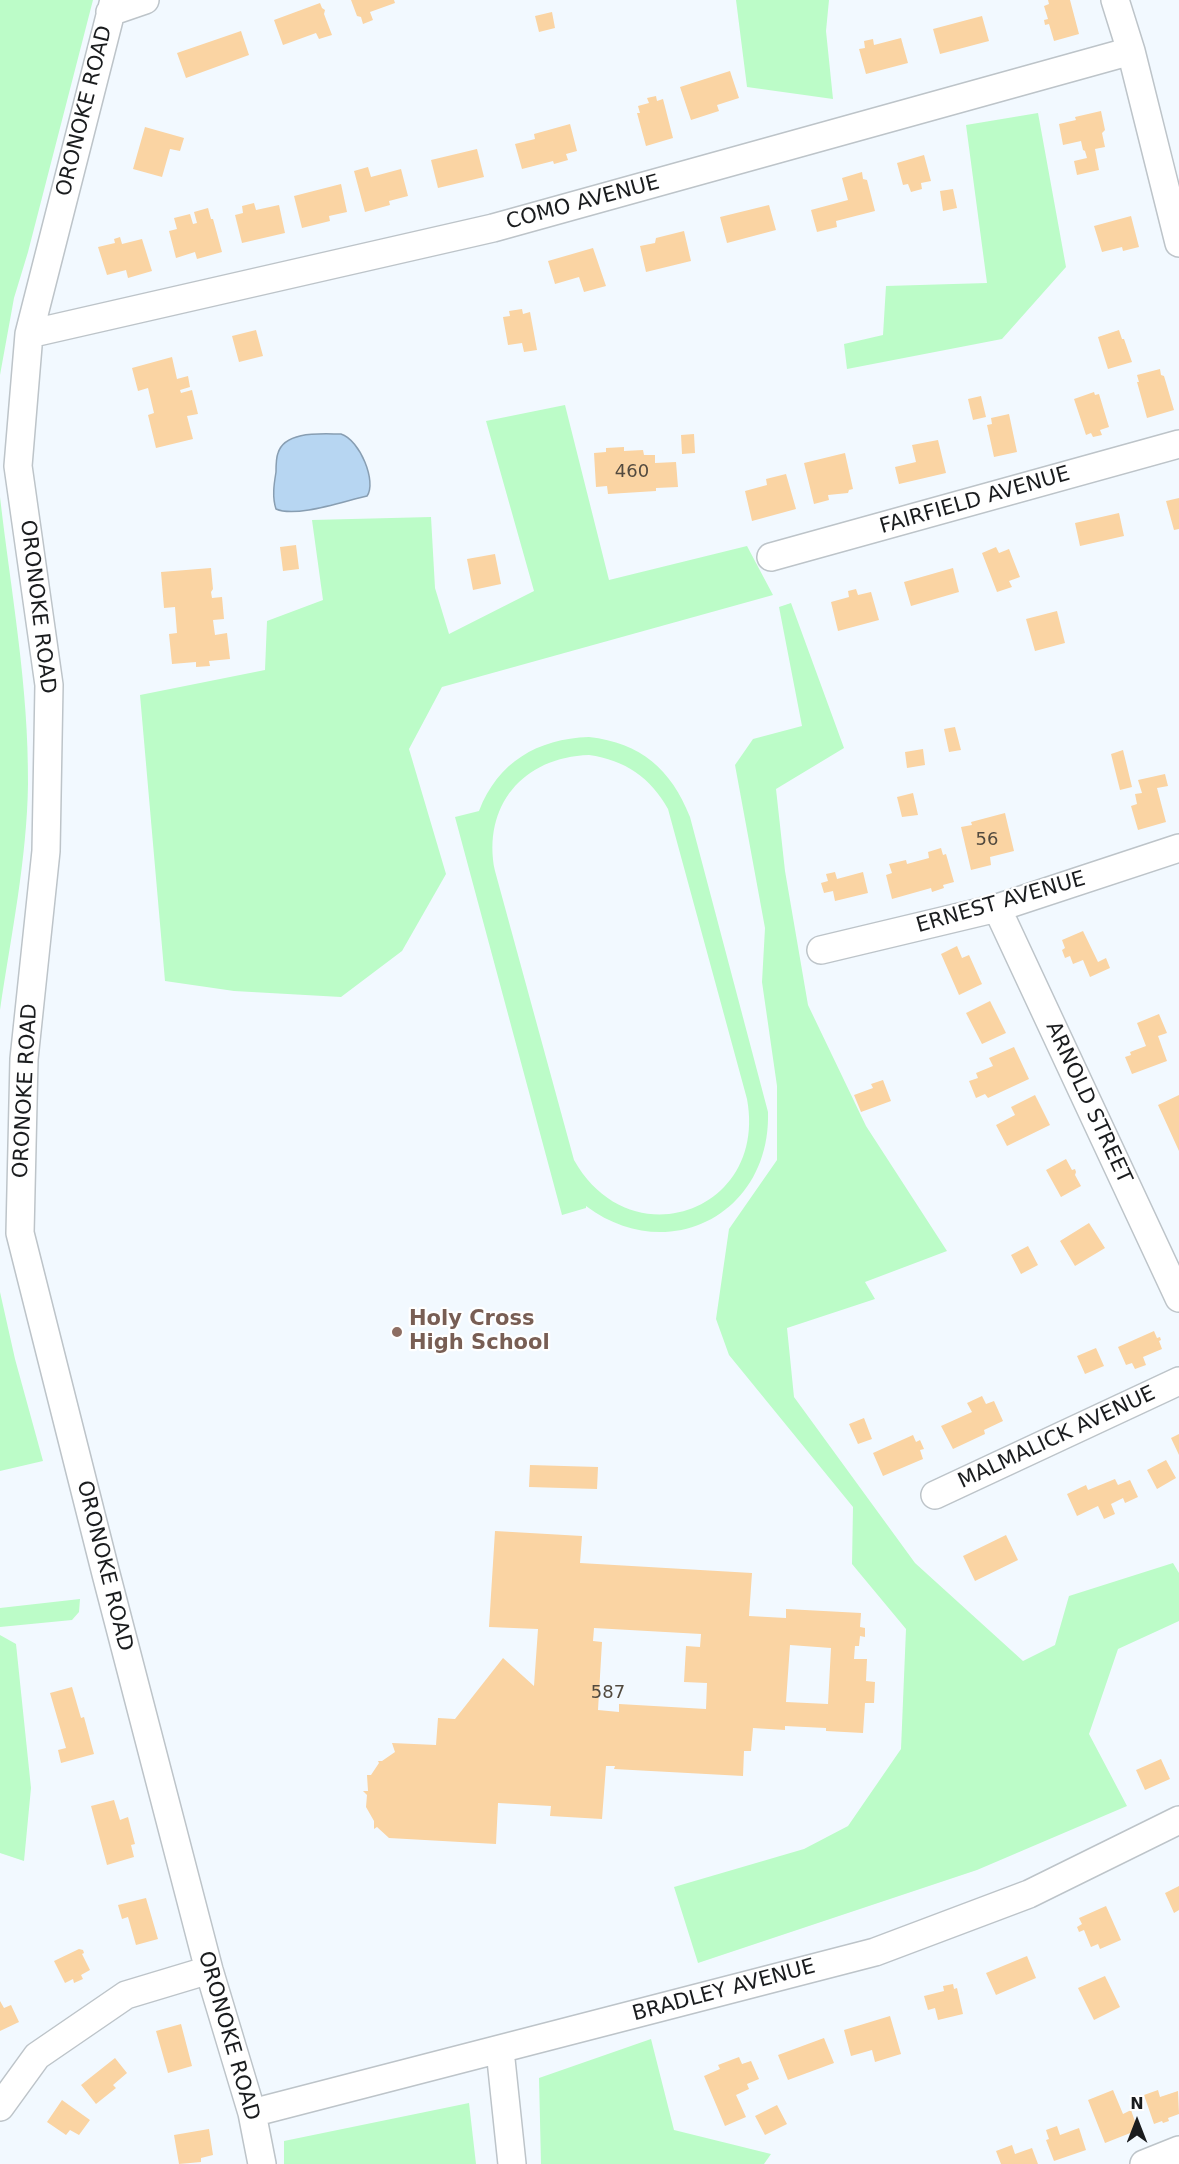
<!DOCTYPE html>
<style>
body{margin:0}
#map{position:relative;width:1179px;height:2164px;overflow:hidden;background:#f2f9ff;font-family:"DejaVu Sans",sans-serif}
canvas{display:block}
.north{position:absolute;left:1107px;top:2092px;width:60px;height:60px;-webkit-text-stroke:4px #fff;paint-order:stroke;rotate:0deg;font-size:16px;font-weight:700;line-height:24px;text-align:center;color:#1a1c1e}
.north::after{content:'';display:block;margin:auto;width:21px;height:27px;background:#1a1c1e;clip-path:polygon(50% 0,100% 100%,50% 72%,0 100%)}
</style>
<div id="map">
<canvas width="1179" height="2164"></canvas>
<div class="north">N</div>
</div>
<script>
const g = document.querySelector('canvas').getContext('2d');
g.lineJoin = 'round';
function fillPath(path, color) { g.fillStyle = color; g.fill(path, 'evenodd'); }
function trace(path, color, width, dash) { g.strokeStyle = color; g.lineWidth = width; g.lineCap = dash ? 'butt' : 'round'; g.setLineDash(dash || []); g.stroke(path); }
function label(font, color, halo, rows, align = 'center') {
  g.font = font + ' "DejaVu Sans",sans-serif'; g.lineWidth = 4.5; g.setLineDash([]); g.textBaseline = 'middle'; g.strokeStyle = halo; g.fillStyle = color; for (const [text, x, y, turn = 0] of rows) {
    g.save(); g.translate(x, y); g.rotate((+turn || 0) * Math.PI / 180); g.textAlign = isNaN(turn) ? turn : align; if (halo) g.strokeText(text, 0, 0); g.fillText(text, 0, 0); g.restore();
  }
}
fillPath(new Path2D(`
 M0,0h93l-65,252 -14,46 -14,77z
 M736,0h93l-3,31 7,68 -86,-12z
 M1038,113l28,154 -64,72 -155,30 -3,-25 39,-9 3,-49 101,-3 -21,-158z
 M565,405l44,175 138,-34 26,49 -331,92 -33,62 37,125 -44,77 -61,46 -107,-6 -69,-10 -25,-286 125,-25 2,-49 56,-21 -11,-80 119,-3 4,71 14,46 85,-43 -48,-170z
 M0,497c11,95 29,191 28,287 -1,75 -17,152 -28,226z
 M791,603l53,145 -68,41 9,82 23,134 58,121 81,125 -82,31 10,17 -88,29 7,69 121,166 108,98 32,-16 14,-49 104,-33 6,10v48l-61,28 -29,85 38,72 -150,64 -279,93 -24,-76 130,-38 44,-23 53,-77 5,-120 -54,-65 1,-57 -124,-152 -13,-36 13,-90 48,-69v-74l-15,-104 3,-54 -30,-163 18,-26 49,-13 -23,-119z
 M589,737c52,6 82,32 101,80l78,295c3,103 -101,155 -182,94v2l-24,7 -107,-398 24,-6c19,-49 58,-72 110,-74zM589,755c36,5 62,23 79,54l79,290c21,113 -117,161 -173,61l-79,-289c-13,-65 28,-114 94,-116z
 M0,1292l15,67 28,102 -43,10z
 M80,1599l-1,13 -7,8 -72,7v-19z
 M0,1635l16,9 15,144 -7,73 -24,-8z
 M651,2039l23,91 97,24 -7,10h-223l-2,-86z
 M469,2103l7,61h-192v-23z`), '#bcfcc8');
const water = new Path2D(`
 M341,434c19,6 36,48 26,62 -23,5 -71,22 -91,13 -4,-12 -2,-25 0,-37 0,-6 0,-14 2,-19 7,-23 45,-19 63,-19z`);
fillPath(water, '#b7d6f2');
trace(water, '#889eb2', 1.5);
fillPath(new Path2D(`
 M351,0h43l1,3 -25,9 3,8 -10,4 -2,-7 -4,-1z
 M1048,0h22l9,34 -25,7 -5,-17 -4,1 -1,-5 4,-1 -4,-13 5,-2z
 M320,3l2,5 3,2 -1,4 8,21 -13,4 -3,-6 -33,12 -9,-25z
 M552,12l3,16 -16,4 -4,-16z
 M982,16l7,25 -49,13 -7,-25z
 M241,31l8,24 -63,23 -9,-25z
 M901,38l7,25 -42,11 -7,-25 6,-1 -1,-7 9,-2 1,6z
 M730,71l9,27 -22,7 2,6 -28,9 -11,-33z
 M656,96l1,5 6,-2 10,39 -27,8 -9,-33h3l-2,-7 11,-3 -2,-5z
 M1101,111l4,19 -3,3 3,14 -10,2 4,21 -22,5 -3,-14 13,-3 -2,-7 -2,-1 -2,-9 -18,4 -4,-21 17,-4 -1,-3z
 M570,124l7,27 -11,3 2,6 -14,4 -1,-3 -31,8 -7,-25 20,-5 -1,-5z
 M145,127l39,11 -4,13 -10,-2 -8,28 -29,-8z
 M477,149l7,28 -46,11 -7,-28z
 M924,155l7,26 -10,2 1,6 -11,3 -3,-8 -5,1 -6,-22z
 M368,167l3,10 30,-8 7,27 -19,5 1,4 -25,7 -11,-41z
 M862,172l1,7 4,1 8,31 -39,10 1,6 -20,5 -6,-22 37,-10 -6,-22z
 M341,184l6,28 -18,4 1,5 -28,7 -8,-32z
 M953,189l4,19 -14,3 -3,-20z
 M254,203l2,7 23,-5 6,28 -43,10 -7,-28 8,-2 -1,-7z
 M769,205l7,25 -49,13 -7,-26z
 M208,208l3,11h2l9,33 -25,7 -2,-7 -19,6 -7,-27 8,-2 -3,-11 16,-4 3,10 4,-1 -3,-11z
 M1131,216l8,31 -16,4 -1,-4 -20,5 -8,-26z
 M684,231l7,30 -45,11 -6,-26 15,-3 1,-5z
 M120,237l2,7 20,-5 10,32 -24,7 -2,-8 -19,5 -9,-28 17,-4 -1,-4z
 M593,248l13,38 -22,6 -5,-15 -24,7 -7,-23z
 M522,309l1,5 7,-2 7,38 -13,2 -2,-9 -14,2 -5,-28 7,-1 -1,-5z
 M256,330l7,26 -24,6 -7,-26z
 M1119,330l3,9h2l8,23 -24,7 -10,-32z
 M172,357l5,22 11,-3 2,11 -10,3 1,3 11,-3 6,24 -11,2 6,23 -37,9 -8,-33 6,-2 -6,-25 -10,3 -6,-23z
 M1160,369l1,6 3,1 10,34 -27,8 -10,-36h2l-2,-7z
 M1094,392l1,3 4,-1 10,33 -9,3 2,5 -9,2 -2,-4 -5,2 -12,-36z
 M981,396l5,21 -13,3 -5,-21z
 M1009,414l8,38 -23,5 -7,-32 5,-1 -1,-6z
 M694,434l1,19 -13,1 -1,-19z
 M938,440l8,33 -47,11 -4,-17 21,-5 -4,-17z
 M624,447v4l19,-1 1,5h11v8l21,-1 2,25 -22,1v3l-48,3 -1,-8 -11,1 -2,-34 12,-1v-4z
 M845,453l8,36 -4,1 -1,3 -20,2 1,5 -15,4 -10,-41z
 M786,474l10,35 -44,12 -7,-30 22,-6 -1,-6z
 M1179,498v31l-5,1 -8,-29z
 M1119,513l5,23 -44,10 -5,-23z
 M296,545l3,24 -16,2 -3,-24z
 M996,547l3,6 10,-4 11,28 -11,4 3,6 -15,5 -15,-39z
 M495,554l6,30 -28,6 -6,-31z
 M211,568l2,21 -2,3 1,6 10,-1 2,22 -11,1 2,15 12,-2 3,26 -21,2 1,5 -14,1v-5l-24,2 -3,-30 8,-1 -2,-26 -11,1 -3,-36z
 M953,568l6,24 -48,14 -7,-24z
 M856,589l2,6 13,-3 8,28 -41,11 -7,-29 18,-5 -1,-6z
 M1057,611l8,32 -30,8 -9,-32z
 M955,727l6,23 -12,2 -5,-23z
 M923,749l2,16 -18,3 -2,-16z
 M1123,750l9,37 -12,3 -9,-36z
 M1165,774l3,12 -11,2 9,34 -28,8 -7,-24 6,-2 -2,-10 7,-1 -4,-13z
 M913,793l5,22 -16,2 -5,-20z
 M1005,813l9,38 -24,6 1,8 -20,5 -10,-43 11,-2 -1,-3z
 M941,848l2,7 3,-1 8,28 -11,3 1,3 -12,4 -1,-4 -39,11 -6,-24 6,-2 -3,-9 17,-4 1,4 22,-6 -1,-6z
 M835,872l2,7 26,-7 5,21 -33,8 -2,-10 -9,2 -3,-10 7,-2 -2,-7z
 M1083,931l15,31 8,-4 4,10 -20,9 -7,-17 -10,4 -3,-8 -5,2 -3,-8 3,-2 -3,-8z
 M957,946l5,12 7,-3 13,29 -23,11 -18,-41z
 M990,1001l16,32 -24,11 -16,-31z
 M1159,1014l8,19 -9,3 9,25 -35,13 -7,-17 6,-2 -1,-3 16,-6 -9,-23z
 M1014,1047l15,32 -41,19 -3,-4 -9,4 -7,-17 9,-3 -2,-5 17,-7 -4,-8z
 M883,1080l8,21 -30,11 -7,-17 19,-7 -2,-4z
 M1035,1095l15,30 -43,21 -11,-21 19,-10 -4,-8z
 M1179,1095v56l-21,-46z
 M1066,1159l6,11 3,-1 1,3 -1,3 6,11 -20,11 -15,-27z
 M1089,1223l16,25 -30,18 -15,-25z
 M1028,1246l10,19 -17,9 -10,-19z
 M1154,1331l3,7 3,-1 1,3 -2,1 3,8 -19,8 3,8 -11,4 -3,-6 -6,2 -8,-18z
 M1096,1348l8,18 -19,8 -8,-18z
 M982,1396l4,8 8,-3 9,20 -19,9 1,4 -32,15 -12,-23 31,-14 -5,-9z
 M864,1418l8,21 -14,5 -9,-20z
 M1179,1434v21l-8,-17z
 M913,1435l3,7 4,-2 4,9 -4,1 3,9 -40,17 -10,-23z
 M1166,1460l10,18 -19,11 -10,-19z
 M530,1465l68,2 -1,22 -68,-2z
 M1115,1479l3,6 12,-5 8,17 -13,6 -2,-5 -12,6 4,10 -11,5 -6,-13 -21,10 -10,-22 19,-9 2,5z
 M495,1531l87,5 -2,27 172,10 -3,43 37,2v-9l75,4 -1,14 5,1v9l-5,-1 -1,10h-4l-1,13h13l-1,22 9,1 -1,21h-9l-2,30 -37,-2v-3l-41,-2v4l-32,-2 -2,23h-7l-1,25 -129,-7 1,-3h-9l-4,53 -52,-3 1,-10 -53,-3 -2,41 -107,-6 -12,-11 -3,2v-8l-8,-14 1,-12 -4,-4h5l-1,-16h4l8,-12 -1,-2h4l13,-9 -3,-9 44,2 2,-27 17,1 48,-61 31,28 4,-57 -49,-2zM594,1628l107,6 -1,13 -14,-1 -2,36 23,1 -1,26 -87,-5v8l-21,-2 4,-68 -9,-1zM790,1645l41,3 -3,56 -42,-2z
 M1006,1535l12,25 -43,21 -12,-25z
 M72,1687l9,31 3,-1 10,37 -33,9 -3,-13 8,-2 -16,-55z
 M1161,1759l9,20 -25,11 -9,-20z
 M114,1800l6,20 8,-3 7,27 -4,1 3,12 -27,8 -16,-59z
 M1179,1886v24l-5,3 -9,-20z
 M146,1898l12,41 -22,6 -8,-28 -6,2 -4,-14z
 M1106,1906l15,34 -21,9 -2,-5 -7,3 -7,-17 -5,2 -2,-5 5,-3 -3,-6z
 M79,1949l4,1 1,3 -2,1 8,16 -9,5 2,4 -9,4 -1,-4 -8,4 -11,-22z
 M1027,1956l9,22 -40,17 -10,-22z
 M1105,1976l15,31 -26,13 -16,-32z
 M953,1984l1,5 3,-1 6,26 -25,6 -3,-12 -7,2 -4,-14 20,-5 -1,-5z
 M0,2001l4,7 7,-3 8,17 -19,9z
 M890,2016l11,38 -26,8 -3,-12 -21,6 -7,-26z
 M181,2024l11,42 -24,7 -12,-42z
 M824,2038l10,25 -46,17 -10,-25z
 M739,2057l3,7 9,-3 8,18 -12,5 2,5 -13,6 10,22 -21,9 -21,-50 16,-7 -2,-4z
 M115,2058l12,15 -14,12 3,3 -20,16 -15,-19z
 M1113,2090l10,24 8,-4 7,20 -33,13 -17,-43z
 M1158,2090l2,7 18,-6 1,23 -11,4 1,3 -6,2 -1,-2 -8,3 -10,-29z
 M62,2100l28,20 -11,15 -9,-5 -4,5 -19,-13z
 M777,2105l10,19 -22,11 -10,-19z
 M1057,2126l3,9 19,-7 7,22 -32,11 -8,-21 3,-1 -3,-9z
 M209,2129l4,26 -12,3v4l-22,2 -5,-29z
 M1012,2145l3,9 17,-6 6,16h-37l-5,-13z`), '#fad4a3');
const minor = new Path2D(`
 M114,0l-85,334 -11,132 31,219 -3,166 -22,208 -4,174 86,341 103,396 43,143 10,51
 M1115,0l16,51 48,192
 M110,12l35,-12
 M29,334l464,-106 638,-177
 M771,557l408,-113
 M997,908l182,390
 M821,950l176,-42 182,-60
 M935,1495l244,-114
 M500,2050l12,114
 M0,2107l37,-51 89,-61 83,-25
 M252,2113l623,-161 154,-58 150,-74
 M1144,2164l35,-14`);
trace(minor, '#bdc4c9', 30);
trace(minor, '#fff', 27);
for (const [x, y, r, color] of [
 [397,1332,6,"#8d6e63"]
]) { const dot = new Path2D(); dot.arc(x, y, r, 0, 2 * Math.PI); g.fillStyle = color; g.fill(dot); trace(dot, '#fff', 2); }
label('18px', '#524a3f', null, [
 ["460",632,472],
 ["56",987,840],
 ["587",608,1693]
]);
label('21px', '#1a1c1e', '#fff', [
 ["ORONOKE ROAD",85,111,-76],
 ["COMO AVENUE",583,203,-15],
 ["FAIRFIELD AVENUE",975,501,-16],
 ["ORONOKE ROAD",37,607,83],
 ["ERNEST AVENUE",1001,903,-16],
 ["ORONOKE ROAD",26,1091,-87],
 ["ARNOLD STREET",1088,1103,65],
 ["MALMALICK AVENUE",1057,1438,-25],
 ["ORONOKE ROAD",104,1566,76],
 ["BRADLEY AVENUE",724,1991,-15],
 ["ORONOKE ROAD",228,2036,74]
]);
label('bold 21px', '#785e54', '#fff', [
 ["Holy Cross",409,1320],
 ["High School",409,1344]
], 'left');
</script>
